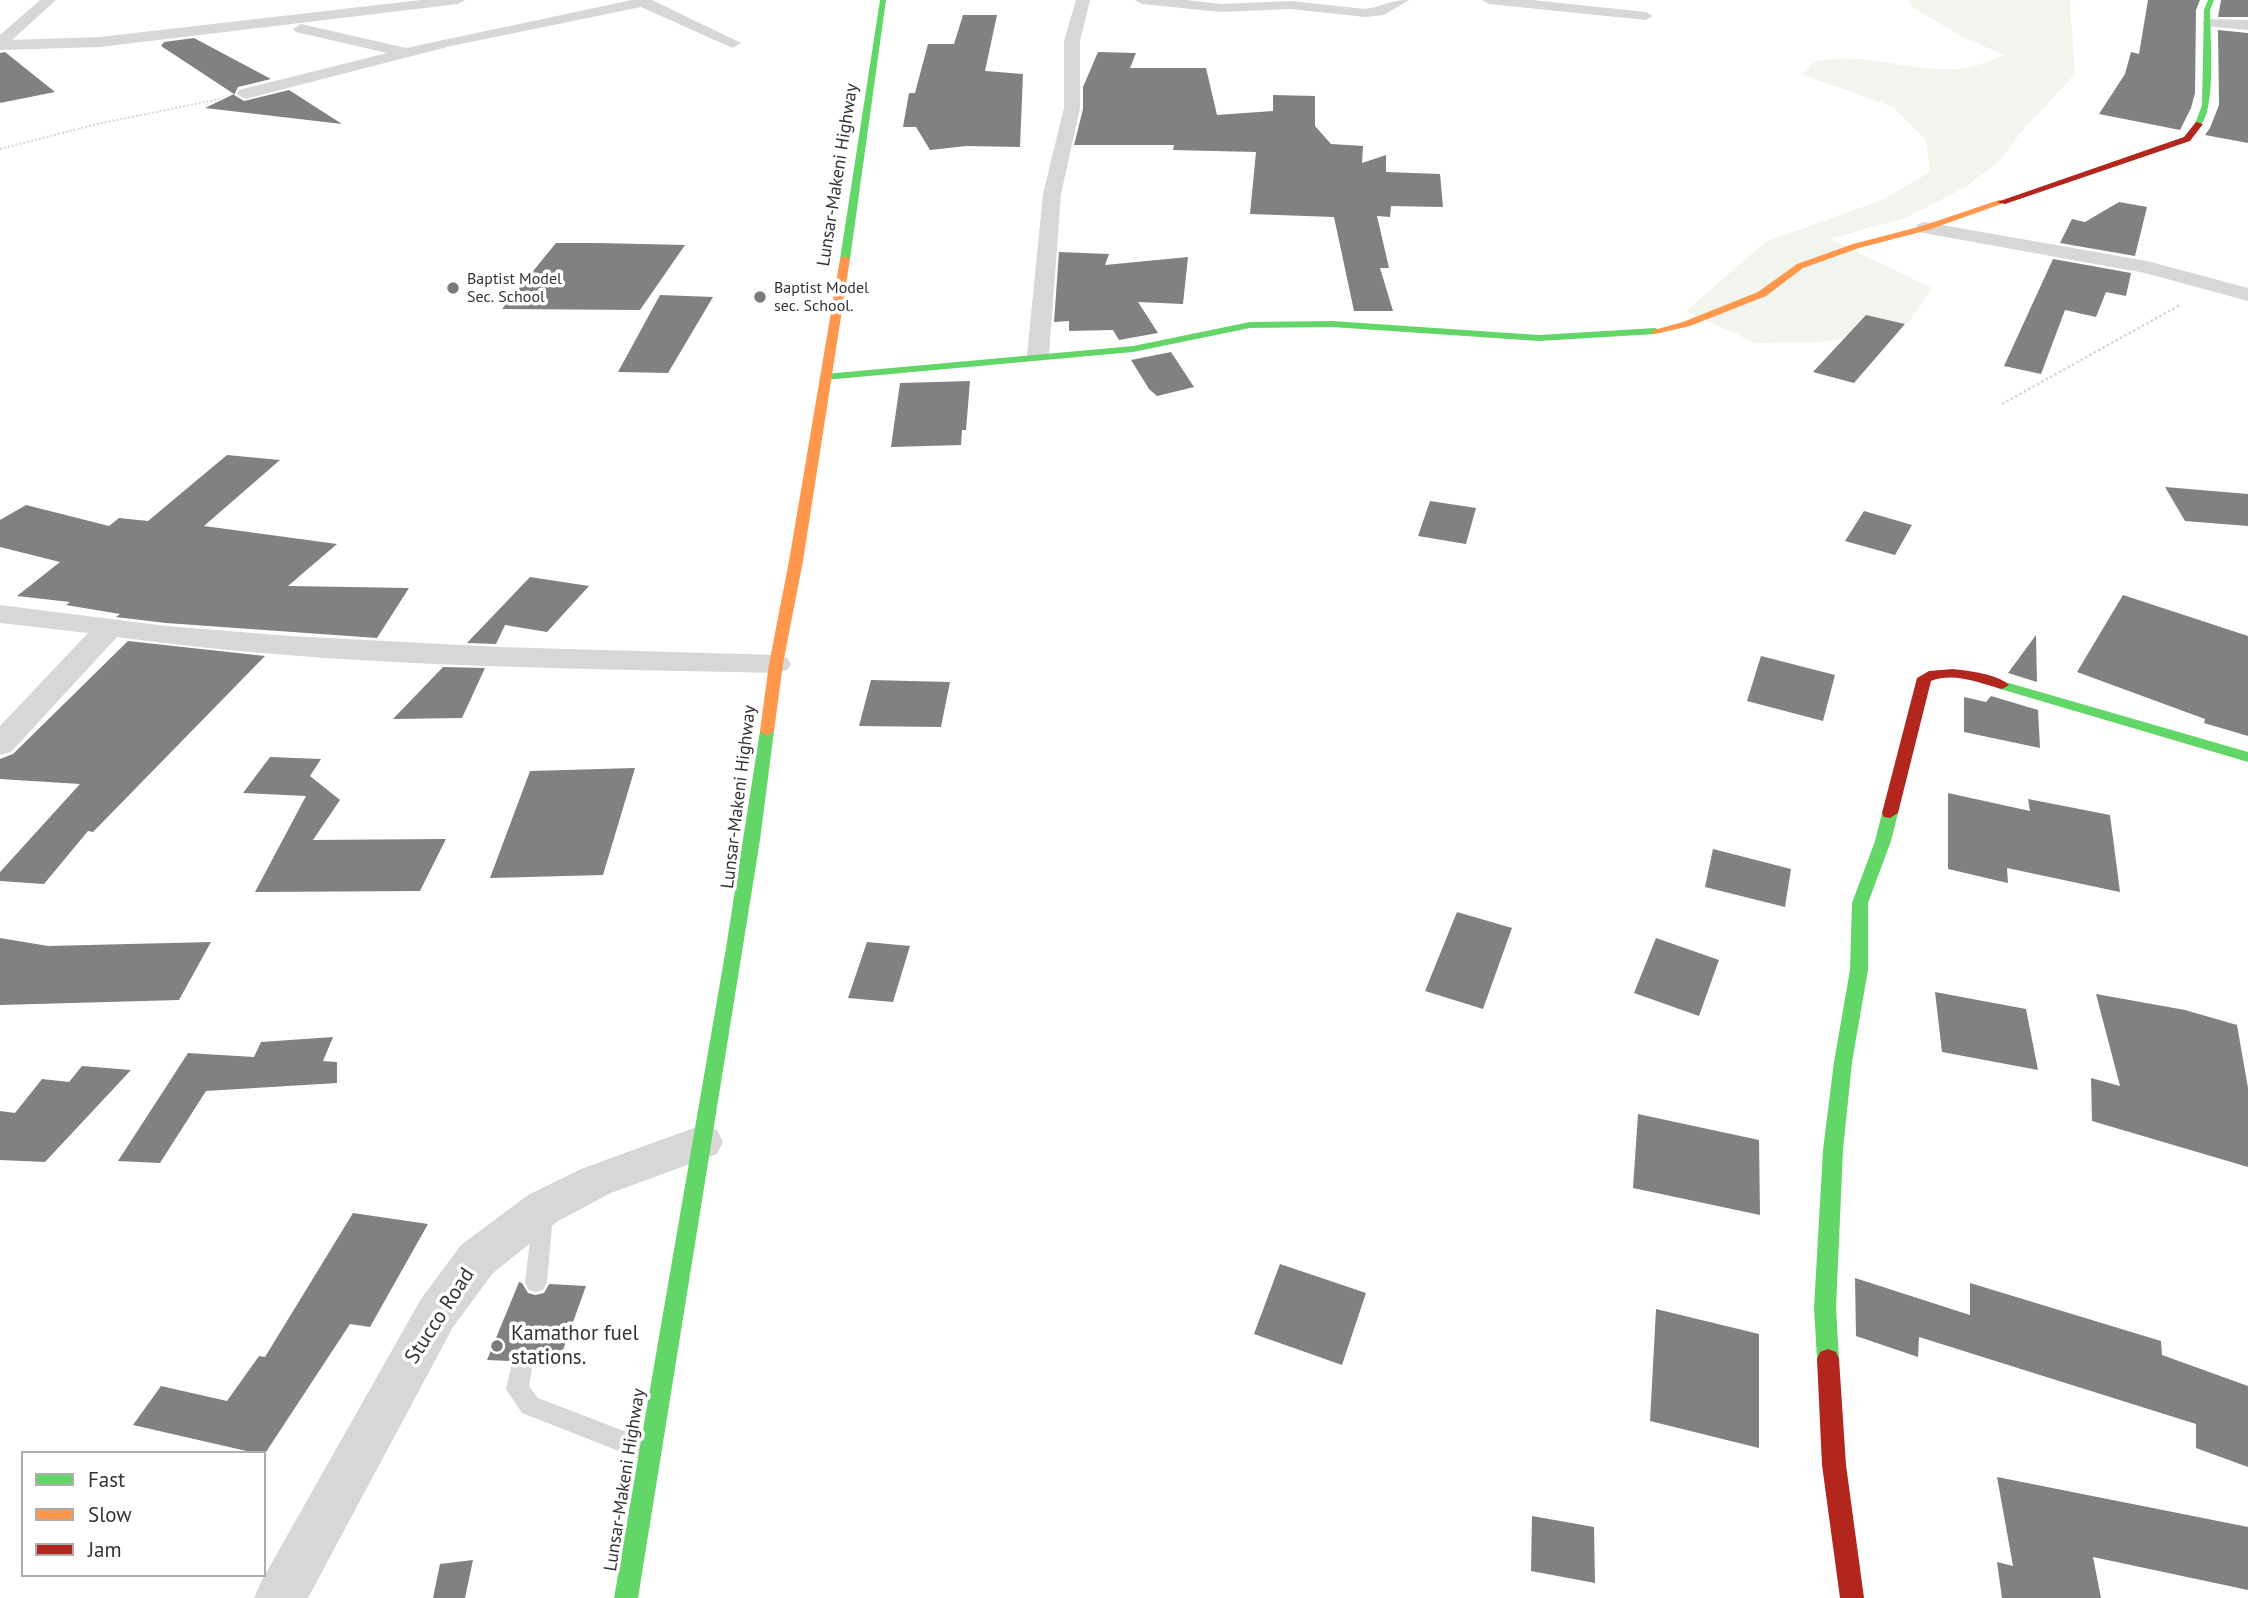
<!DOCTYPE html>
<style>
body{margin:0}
#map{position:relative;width:2248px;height:1598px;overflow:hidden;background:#fff;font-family:"PT Sans",sans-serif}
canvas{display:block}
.legend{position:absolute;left:21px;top:1451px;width:245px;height:126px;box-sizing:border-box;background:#fff;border:2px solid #adadad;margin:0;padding:9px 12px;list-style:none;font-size:21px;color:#333}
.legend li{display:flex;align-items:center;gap:14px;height:35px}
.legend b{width:35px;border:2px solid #adadad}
</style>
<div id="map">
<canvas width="2248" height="1598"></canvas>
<ul class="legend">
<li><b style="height:9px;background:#63d668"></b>Fast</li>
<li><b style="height:9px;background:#ff974d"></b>Slow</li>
<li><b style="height:9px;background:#b3261e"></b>Jam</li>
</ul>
</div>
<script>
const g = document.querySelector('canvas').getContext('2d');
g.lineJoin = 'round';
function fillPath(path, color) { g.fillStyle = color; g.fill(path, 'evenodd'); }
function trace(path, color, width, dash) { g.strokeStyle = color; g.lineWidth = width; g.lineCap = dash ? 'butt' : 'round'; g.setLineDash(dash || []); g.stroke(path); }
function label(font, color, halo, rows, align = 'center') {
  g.font = font + ' "PT Sans",sans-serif'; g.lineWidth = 7; g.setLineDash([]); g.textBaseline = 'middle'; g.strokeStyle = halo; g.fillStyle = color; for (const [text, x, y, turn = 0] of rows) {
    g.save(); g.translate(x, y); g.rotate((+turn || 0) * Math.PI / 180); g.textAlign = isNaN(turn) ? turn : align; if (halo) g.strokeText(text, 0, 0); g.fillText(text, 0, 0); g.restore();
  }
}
fillPath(new Path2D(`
 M1909,0h161l5,74 -53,57 -22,29 -34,27 -61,31 -75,21 102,49 -24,35 -82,19 -71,1 -69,-32 79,-69 117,-42 48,-28 -4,-32 -33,-33 -92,-33c5,-4 11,-12 17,-13 44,-10 91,11 136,8 19,-1 34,-7 51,-14l-41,-17 -52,-31z`), '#f1f5ed');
fillPath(new Path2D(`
 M2148,0h52l-4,10 -1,83 -4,15 -11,22 -81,-16 26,-40 6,-22 8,2z
 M2221,0h27v17h-30z
 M963,15h34l-12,56 38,3 -3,73 -54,-1 -36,4 -14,-23h-13l6,-34h6l13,-49h26z
 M2218,30l30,3v110l-43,-8 5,-7 9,-23z
 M194,38l77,41 -33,8 -4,8 10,6 45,-11 53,34 -137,-16 29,-14 -73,-48 3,-4z
 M5,52l50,40 -55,11v-50z
 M1098,52l38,1 -6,15h76l11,47 56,-4v-16l42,1v30l16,18 32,2 -1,17 24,-8v17l54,2 3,33 -52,-1 -1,11 -13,-1 12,52h-9l13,43h-39l-20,-94 -84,-3 6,-62 -83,-2 1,-5h-100l9,-36v-22z
 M2119,202l28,5 -12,49 -75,-13 12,-24 13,3z
 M556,243h41l88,2 -45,65 -138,-1z
 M1059,252l50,2 -4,11 83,-8 -5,47 -45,-2 20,31 -39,7 -6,-10 -44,1v-10l-15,1z
 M2053,259l78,14 -5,23 -20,-4 -10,25 -31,-7 -24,64 -37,-8z
 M660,295l53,2 -45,76 -50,-1z
 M1866,315l39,9 -51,59 -41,-11z
 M1171,352l23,35 -37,9 -8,-7 -18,-29z
 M970,381l-4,49h-4l-1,15 -70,2 9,-64z
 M227,455l53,5 -76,66 133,18 -49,42 121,2 -32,50 -211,-15 -50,-6 4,-3 -54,-9 4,-3 -53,-6 43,-34 -60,-15v-27l26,-15 83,21 10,-8 29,3z
 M2165,487l83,7v32l-63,-5z
 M1430,501l46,7 -10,36 -48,-8z
 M1864,511l48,14 -17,30 -50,-14z
 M530,577l59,9 -42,46 -42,-7 -9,19 -29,-1z
 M2123,595l125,41v100l-44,-13 1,-4 -128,-47z
 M2036,635l1,47 -29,-9z
 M128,641l137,15 -172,176 -5,-1 -44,53 -44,-3v-9l80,-88 -80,-5v-20l13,-5z
 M1761,656l74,19 -12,46 -76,-20z
 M443,667l42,1 -23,50 -69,1z
 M871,680l79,2 -9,45 -82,-1z
 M1991,696l47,14 2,38 -76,-16v-35l22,5z
 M270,757l51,2 -11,17 30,24 -27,40 133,-1 -26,52 -165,1 51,-96 -63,-3z
 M635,768l-32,107 -113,3 40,-107z
 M1948,793l82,18 -2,-12 82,16 10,77 -113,-24 1,15 -60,-14z
 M1713,849l78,20 -6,38 -80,-20z
 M1457,912l55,16 -29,81 -58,-18z
 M0,938l48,8 163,-4 -32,58 -179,5z
 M1656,938l63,22 -20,56 -65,-23z
 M867,942l43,4 -17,56 -45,-4z
 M1935,992l91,17 12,61 -96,-18z
 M2096,994l89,16 52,15 11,63v79l-156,-46 -1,-43 29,8z
 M333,1037l-10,24 14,1v21l-131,8 -46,72 -42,-2 70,-108 66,4 7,-15z
 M82,1066l49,4 -86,92 -45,-2v-49l15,2 27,-34 27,3z
 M1638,1114l121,26 1,75 -127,-27z
 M353,1213l75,11 -58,103 -20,-3 -86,131 -131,-30 28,-39 66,15 32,-45 6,1z
 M1280,1264l86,29 -24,72 -88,-31z
 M1855,1278l115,37v-32l191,58 1,14 86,31v81l-52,-19v-24l-277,-87 -1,20 -62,-21z
 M519,1282l3,1 6,10 7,2 9,-2 5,-9 37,2 -28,78 -22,-1 -4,-9 -9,-4 -10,3 -3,8 -23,-1z
 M1656,1309l103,25v114l-109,-27z
 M1997,1477l251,50v63l-155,-33 8,41h-99l-5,-36 16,4z
 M1532,1516l62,11 1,56 -64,-12z
 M473,1560l-8,38h-32l7,-34z`), '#818181');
trace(new Path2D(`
 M0,149l97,-25 123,-25`), '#d6d6d6', 2, [2, 2]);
trace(new Path2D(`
 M2002,404l178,-99`), '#d6d6d6', 2.5, [2.5, 2.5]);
fillPath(new Path2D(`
 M543,1205l7,3 3,6 -6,69 -4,7 -7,2 -7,-2 -4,-7 8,-69 3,-6z
 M522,1352l8,3 3,7 -4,24 9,12 112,43 4,8 -4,8 -8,3 -120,-47 -16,-24 8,-34z`), '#d7d7d7');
fillPath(new Path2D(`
 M40,0h16l-44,40 88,-3 321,-37h44l-7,4 -358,43 -100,3v-15z
 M632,0h20l89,43 -8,5 -5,-2 -87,-39 -190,39 -206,53 -8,-5 2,-4 148,-37 -91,-21 -3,-3 8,-5 105,24z
 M1076,0h14l-10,41v67l-19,86 -12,161 -3,5h-16l-3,-5 16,-161 21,-86v-67z
 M1135,0h50l36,4 70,-3 74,8c17,-2 24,-9 44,-9l-25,15 -19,2 -74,-8 -70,3 -79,-8z
 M1482,0h50l114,12 7,4 -7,4 -157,-16z
 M2209,19l39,1v10l-44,-4 -2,-3z
 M1925,222l222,39 101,27v13l-103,-28 -227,-41 -3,-4 3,-4z
 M0,605l166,21 124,10 208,11 278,8 11,3 4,6 -4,6 -11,3c-219,-5 -441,-6 -659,-36l-106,115 -11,3v-29l88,-93 -88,-10z
 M702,1125l15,5 6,12 -6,12 -106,39 -53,28 -65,52 -40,54 -145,271h-54l8,-18 159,-281 40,-54 67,-50 53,-26z`), '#d7d7d7');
fillPath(new Path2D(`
 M880,0h6l-36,259 -5,3 -5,-3z
 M2208,0h6l-4,10c0,24 7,104 -11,116l-4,-2 7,-19 2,-95z
 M1332,321l207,14 116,-7 5,3 -5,3 -116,7 -207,-14 -82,1 -117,24 -308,28 -6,-3 6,-3 308,-28 117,-24z
 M2002,681l246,71v10l-251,-74 -2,-3 2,-3z
 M767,726l7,5 -14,109 -122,758h-24l112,-650 34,-217z
 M1890,808l8,5 -7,28 -23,62v67l-16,92 -9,88 -7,158 3,51 -3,7 -8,3 -8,-3 -3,-7 -3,-51 9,-158 11,-88 16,-92 2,-67 23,-62 7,-28z`), '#63d668');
fillPath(new Path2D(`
 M1999,200l8,2 -79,28 -69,18 -56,20 -37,28 -76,30 -35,8 -5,-3 33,-9 75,-30 39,-28 56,-20 69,-18z
 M845,256l5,3 -47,302 -20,103 -9,67 -7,5 -7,-5 9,-67 20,-103 51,-302z`), '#ff974d');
fillPath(new Path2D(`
 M2196,122l7,2 -13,17 -185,63 -8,-2 187,-65z
 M1953,669c17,2 44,5 56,16l-7,4c-24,-6 -47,-17 -71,-8l-33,132 -8,5 -6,-1 -2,-4 35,-135 12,-7z
 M1828,1349l8,3 3,7 7,106 18,133h-24l-18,-133 -5,-106 3,-7z`), '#b3261e');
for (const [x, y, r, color] of [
 [453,288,7,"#7a7a7a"],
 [760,297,7,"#7a7a7a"],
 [497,1346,7,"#7a7a7a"]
]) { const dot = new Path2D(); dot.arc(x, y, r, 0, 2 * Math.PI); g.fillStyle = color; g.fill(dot); trace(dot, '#fff', 2.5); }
label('16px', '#333', '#fff', [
 ["Baptist Model",467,279],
 ["Sec. School",467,297],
 ["Baptist Model",774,288],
 ["sec. School.",774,306]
], 'left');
label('18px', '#333', '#fff', [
 ["Lunsar-Makeni Highway",838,175,-81],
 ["Lunsar-Makeni Highway",739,797,-83],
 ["Lunsar-Makeni Highway",625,1480,-81]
]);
label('21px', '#333', '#fff', [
 ["Stucco Road",440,1316,-57]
]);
label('21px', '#333', '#fff', [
 ["Kamathor fuel",511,1334],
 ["stations.",511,1358]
], 'left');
</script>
